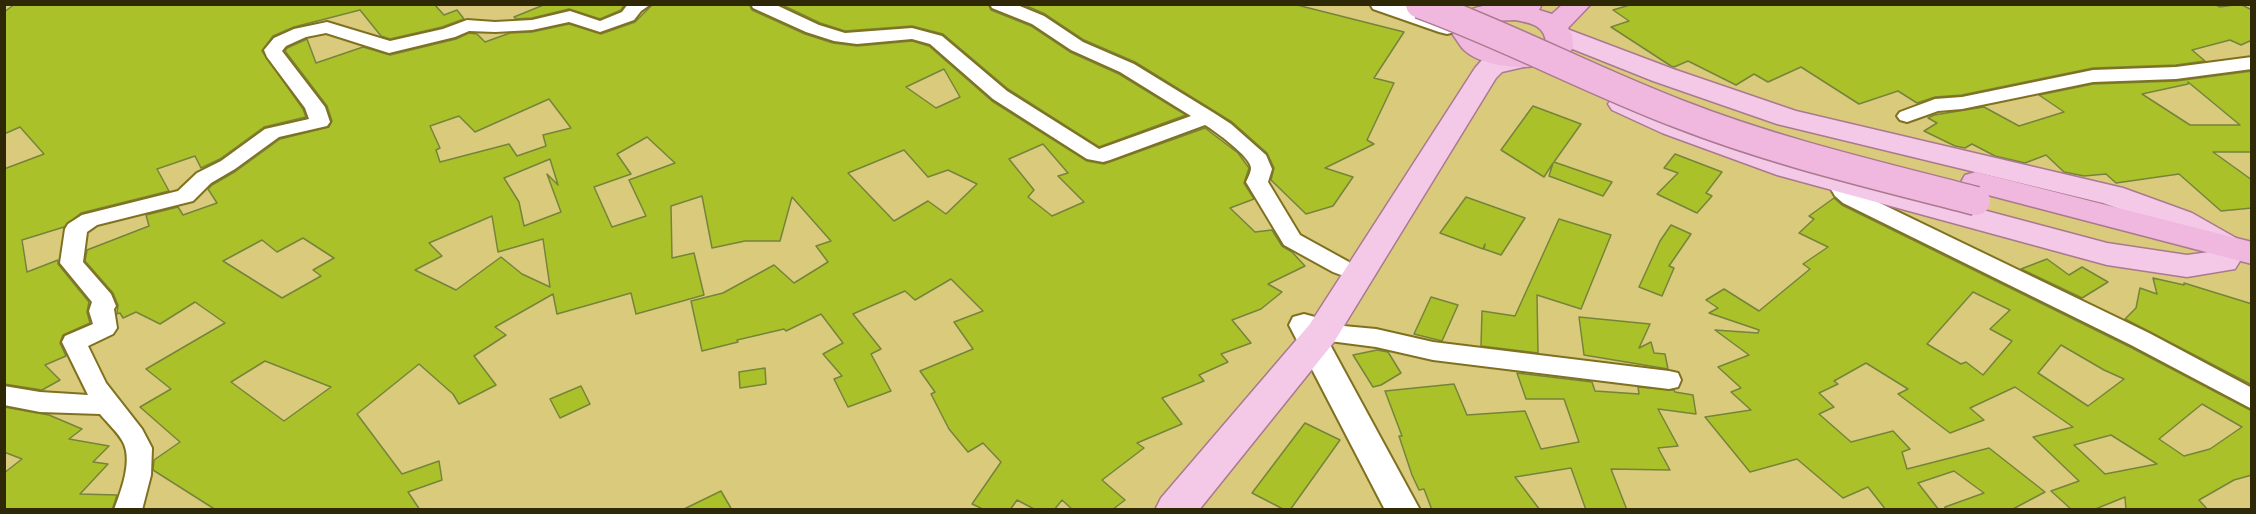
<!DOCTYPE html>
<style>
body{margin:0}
#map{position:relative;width:2256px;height:514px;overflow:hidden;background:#d9ca7c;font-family:Commissioner,sans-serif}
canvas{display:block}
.frame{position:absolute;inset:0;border:6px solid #2f2807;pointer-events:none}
</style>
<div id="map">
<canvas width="2256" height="514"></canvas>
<div class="frame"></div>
</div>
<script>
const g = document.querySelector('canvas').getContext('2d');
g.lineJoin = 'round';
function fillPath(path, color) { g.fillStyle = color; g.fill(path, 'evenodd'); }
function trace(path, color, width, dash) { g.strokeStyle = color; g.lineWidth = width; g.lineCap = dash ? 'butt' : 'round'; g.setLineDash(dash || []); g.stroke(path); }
const building = new Path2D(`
 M15,4h419l10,11 13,-5 7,9 -22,8 -52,12 -9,-3 -21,-26 -66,17 -21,9 -11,15 41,58 3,8 -42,10 -44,32 -19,9 -6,-12 -38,13 12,22 -88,22 -17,14 -42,13 5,32 31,-12v4l31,38 -2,10 3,11 -27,12 -3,8 6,13 -21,9 15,15 -18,10 -38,-6v-215l40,-15 -24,-27 -16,7v-122z
 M546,4h79l-4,6 -21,9 -31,-10 -37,9 -16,1 -2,-2z
 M653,4h96l3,6 53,24 28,9 24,3 55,-5 17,5 63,55 95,60 17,3 101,-36 33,25 11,15 -5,15 10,16 -24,9 25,24 17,-2 10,16 10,6 13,14 -37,18 14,8 -21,17 -29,11 19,23 -30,11 7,8 -29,13 5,6 -42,17 20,26 -45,19 7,5 -42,32 23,20 -13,10h-39l-11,-10 -8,10h-18l-19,-10 -7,10h-25l-13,-6 29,-42 -18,-19 -15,9 -19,-23 -18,-35 4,-2 -15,-21 53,-22 -19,-27 29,-11 -32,-32 -36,21 -10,-9 -52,23 28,35 -10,5 20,37 -43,16 -14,-28 8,-3 -19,-22 20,-11 -22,-29 -35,17 -2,-2 -47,11 1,2 -36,9 -11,-50 32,-8 51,-28 20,18 34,-21 -12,-16 15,-5 -39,-44 -12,44h-35l-33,7 -10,-52 -31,10 1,52 22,-5 10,42 -68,19 -5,-21 -74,21 -4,-20 -58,33 11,8 -32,21 22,29 -37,19 -6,-10 -34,-30 -62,50 45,60 37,-13 3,19 -34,12 12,18h-204l-63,-40 1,-10 26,-18 -40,-35 31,-18 -25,-20 79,-46 -30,-21 -35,22 -24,-12 -13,6 -3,-5 -3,1 1,-9 -5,-12 -28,-32 2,-11 62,-24 -3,-11 32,-8 5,8 34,-12 -9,-14 4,-4 24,-14 44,-32 49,-12 3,-6 -5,-15 -42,-55 2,-3 20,-9 9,24 47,-16 27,8 66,-16 13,-6 8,1 8,8 25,-9 22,-1 37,-8 32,10 34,-12zM944,69l16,28 -24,11 -30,-21zM549,99l22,29 -28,7 3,11 -29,10 -8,-12 -69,18 -4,-12 4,-2 -10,-22 29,-10 16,16zM647,137l28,26 -46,17 17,36 -34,11 -18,-40 37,-13 -14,-20zM1043,144l25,29 -10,3 26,26 -32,14 -24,-19 6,-7 -25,-31zM904,150l24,27 20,-7 29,14 -31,30 -18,-13 -34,20 -46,-48zM550,159l8,26 -11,-11 14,38 -37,14 -5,-24 -15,-24zM492,216l6,36 45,-13 7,48 -28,-13 -21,-17 -45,33 -41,-20 27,-14 -13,-13zM303,238l31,20 -21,12 8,6 -39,22 -59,-37 39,-21 15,12zM265,361l66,26 -47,34 -53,-39z
 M780,4h208l3,6 40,16 39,26 49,22 67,41 -87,32 -91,-58 -65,-55 -31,-8 -67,5 -25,-8z
 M1022,4h271l111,28 -30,46 20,5 -27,57 7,4 -49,24 28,9 -20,29 -27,8 -35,-34 3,-12 -7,-15 -35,-31 -97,-60 -51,-22 -39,-26z
 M1633,4h581l6,3 20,-3 12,6v30l-11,5 -11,-5 -38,10 13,11 -29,4 -83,3 -131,27 -27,2 -18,6 -19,-12 -39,13 -58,-37 -33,15 -14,-8 -18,11 -48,-24 -14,6 -3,-1 -60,-39 18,-6 -16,-11z
 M2252,71v81h-39l39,28v28l-31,3 -42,-37 -63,9 -10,-9 -22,2 -20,-4 -18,-17 -21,8 -30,-7 -23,-12 -7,4 -10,-2 -31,-15 13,-8 -9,-5 6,-3 50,-8 35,19 45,-14 -25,-17 54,-11 83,-3zM2188,82l52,43h-50l-48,-31 46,-10z
 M1533,106l48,18 -27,38 58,20 -9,14 -54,-20 4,-13 -9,14 -43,-27z
 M1675,154l47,18 -16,21 6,3 -15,17 -40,-19 21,-21 -14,-5z
 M1466,197l59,21 -24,37 -17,-6 1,-5 -2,5 -43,-16z
 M1834,198l8,7 288,142 122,64v64l-18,5 -35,20 9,10h-82l-1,-13 -32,13h-21l-21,-19 28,-10 -46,-44 40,-10 -58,-40 -45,21 14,12 -34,13 -52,-39 10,-5 -42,-26 -32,18 4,3 -19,9 15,14 -15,7 32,28 42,-11 17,18 -8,3 5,17 82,-21 56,44 -34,18h-66v-3l39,-14 -30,-22 -36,12 21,27h-53l-18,-23 -25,11 -46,-39 -47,13 -45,-55 46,-7 -20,-18 10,-4 -23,-21 31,-12 -34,-25 43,3 1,-3 -50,-17 9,-5 -12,-8 18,-11 35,22 51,-42 -7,-5 25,-17 -29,-14 15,-14 -5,-3zM1973,292l37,18 -20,19 22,12 -29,34 -17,-13 -5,2 -34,-20zM2061,345l43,25 20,9 -36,27 -50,-33zM2202,404l40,23 -32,22 -26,7 -25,-17zM2111,435l46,29 -52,10 -31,-29z
 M1559,219l52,16 -30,74 -44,-14 1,58 -57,-7 1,-35 33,5z
 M1671,225l20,9 -22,32 5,2 -12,28 -23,-9 21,-46z
 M2047,259l22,16 13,-8 26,15 -26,16 -61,-29z
 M2153,278l31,7v-2l68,21v81l-127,-66 11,-11 4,-20 17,6z
 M1431,297l27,8 -16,36 -28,-7z
 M1579,317l71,7 -11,24 12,-6 3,11 11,1 3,15 -84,-14z
 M1377,350l11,2 13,21 -20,12 -8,2 -20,-32z
 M765,368l1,16 -26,4 -1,-16z
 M1517,373l75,9 3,9 44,3 -1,-7 36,3 1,2 18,3 3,19 -38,-5 20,37 -20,2 12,22 -59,-1 16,41h-41l-15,-42 -56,9 25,33h-108l-8,-21 -5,1 -7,-15 -13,-39h3l-17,-45 69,-7 13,31 58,-4 16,38 38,-7 -15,-43h-38z
 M581,386l9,18 -30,14 -10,-19z
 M4,407l45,8 33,14 -13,10 40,7 -16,16 15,2 -28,30 37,1 -5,15h-108v-37l18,-14 -18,-7z
 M1305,423l35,17 -50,70h-5l-33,-17z
 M721,491l11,19h-50z`);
fillPath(building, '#aac12a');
trace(building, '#76843b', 1.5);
const minor = new Path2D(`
 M628,4h23l-10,7 -7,9 -34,12 -31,-10 -37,8 -37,2 -26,-1 -14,6 -66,16 -63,-20 -20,4 -20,9 -4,5 43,56 5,15 -3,4 -48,11 -44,32 -24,14 -18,18 -96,24 -10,7 -4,30 28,32 5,12 -2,3 3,19 -4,6 -25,12 18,37 36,46 10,19 -1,27 -9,35h-28c7,-19 18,-47 10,-66 -5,-11 -16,-20 -24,-30l-60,-2 -36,-7v-19l36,6 48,3 -26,-53 3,-6 28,-12 -4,-13 3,-9 -32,-39 5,-34 3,-5 14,-9 96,-24 19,-18 24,-12 44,-32 44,-10 -4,-11 -38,-51 -3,-7 10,-12 20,-9 33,-7 63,19 53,-12 24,-9 28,2 37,-2 38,-9 30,10 22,-9z
 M751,4h23l45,21 26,8 67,-5 30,8 65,55 92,58 92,-33 -71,-44 -49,-22 -39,-26 -40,-16 -2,-4h25l29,12 39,26 51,22 80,49 17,11 35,31 6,14 -4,13 32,53 49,27 3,5 -3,5 -8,3 -8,-3 -49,-27 -38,-63c2,-4 5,-10 5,-14 0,-11 -36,-37 -46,-43l-95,35 -7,2 -16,-3 -94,-60 -63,-55 -18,-5 -55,5 -23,-3 -28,-9 -53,-24z
 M2252,57v12l-76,10 -83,3 -131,27 -24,2 -31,11 -7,-2 -3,-4 3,-4 35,-13 27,-2 131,-27 83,-3z
 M1838,175l7,2 6,10 8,6 290,140 103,55v21l-121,-64 -288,-142 -8,-7 -8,-14 4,-5z
 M1322,324l54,5 57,13 236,29 9,2 3,7 -3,7 -9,2 -236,-29 -57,-13 -62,-8 -4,-6 4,-6z`);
const tertiary = new Path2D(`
 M1370,4h34l51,18 3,5 -3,5 -8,2 -8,-2 -66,-23z
 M1304,314l11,3 105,193h-35l-96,-185 4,-8z`);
const primary = new Path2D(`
 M1559,26l114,43 123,42 327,77 69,25 44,25 4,8 -5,8 5,7 -5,8 -48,8 -80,-12 -330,-90 -115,-42 -50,-23 -4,-6 4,-6 10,-3 10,3 50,23 117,40 308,82 80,12 22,-3 -39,-25 -67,-24 -326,-79 -124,-43 -103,-41 -4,-6 4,-6z
 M1518,52l10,2 4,6 -4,6 -26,6 -6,6 -162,264 -135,168h-44l6,-12 149,-174 165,-256 7,-8z`);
const trunk = new Path2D(`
 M1542,4l-3,6 13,4 11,-10h28l-23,24 4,7 1,13c-19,27 -87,23 -109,2 -4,-4 -7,-10 -11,-15 2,-6 3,-13 7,-18 15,-17 61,-13 82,-13zM1515,20c17,3 31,6 31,25 -17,13 -54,5 -66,-11l2,-9 6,-4z
 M1976,172l276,70v22l-287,-75 -4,-7 4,-7z`);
trace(minor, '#807120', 4);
trace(tertiary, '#807120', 4);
trace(primary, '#aa798e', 3);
trace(trunk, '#aa798e', 3);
fillPath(minor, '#fff');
fillPath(tertiary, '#fff');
fillPath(primary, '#f4c9e7');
fillPath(trunk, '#f0b7df');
const trunkBridge = new Path2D(`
 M1420,4c88,32 172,77 259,110 97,38 197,61 297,87`);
trace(trunkBridge, '#aa798e', 31, []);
trace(trunkBridge, '#f0b7df', 28);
</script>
